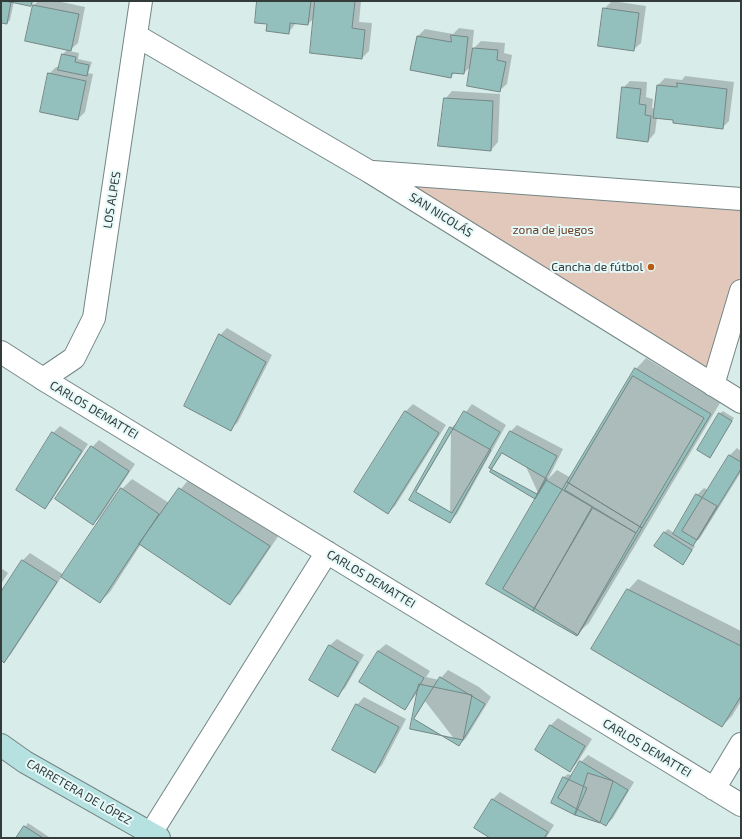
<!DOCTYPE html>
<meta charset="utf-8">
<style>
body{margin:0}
#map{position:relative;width:742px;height:839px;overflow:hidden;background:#d8ecea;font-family:"Exo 2",sans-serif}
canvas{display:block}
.frame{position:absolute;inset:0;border:2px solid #343b3b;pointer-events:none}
</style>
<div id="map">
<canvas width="742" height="839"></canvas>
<div class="frame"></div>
</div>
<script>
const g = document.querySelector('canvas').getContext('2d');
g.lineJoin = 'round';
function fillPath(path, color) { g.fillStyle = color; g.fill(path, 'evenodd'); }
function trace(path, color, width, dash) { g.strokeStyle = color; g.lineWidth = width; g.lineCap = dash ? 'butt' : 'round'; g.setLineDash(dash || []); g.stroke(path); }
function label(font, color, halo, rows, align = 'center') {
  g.font = font + ' "Exo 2",sans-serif'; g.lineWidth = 4; g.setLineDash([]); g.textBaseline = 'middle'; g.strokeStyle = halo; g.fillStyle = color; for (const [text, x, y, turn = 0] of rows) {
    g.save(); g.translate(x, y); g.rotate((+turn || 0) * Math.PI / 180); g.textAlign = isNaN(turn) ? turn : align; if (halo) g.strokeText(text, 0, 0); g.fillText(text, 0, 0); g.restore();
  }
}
fillPath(new Path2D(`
 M386,177l355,26v71l-31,101z`), '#e1c8ba');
fillPath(new Path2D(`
 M1,1h33v4l4,-4h19l28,6 -7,36 -9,8 10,2 -1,6 14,3 -4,11 5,1 -8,38 -7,7 -29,-45 7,-7h4l3,-13 5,-5 -42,-8 8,-39 -3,3 -17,-4 -4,19 -3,3 -6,-1z
 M258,1h103l-2,21 13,1 -3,28 -7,7 -48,-40 -6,6 -12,-1 -8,10 -20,-10z
 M612,1l34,5 -5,37 -8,7 -29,-41z
 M459,28l15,2 -2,20 9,-9 24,2 -1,10 8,2 -5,29 -8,7 -28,-25 -7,7 -9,-1 -4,5 -40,-7 7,-34 7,-7 28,5z
 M685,76l49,6 -5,39 -7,7 -65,-11 -2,16 -7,8 -25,-53 7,-7 17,1 -1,15 7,2 -1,9 3,1 3,-24 7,-7 17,2z
 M452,91l48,3 -2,48 -7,8 -46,-51z
 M227,328l45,27 -34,67 -7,7 -11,-94z
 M646,358l74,45 -131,220 -13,12 -88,-51 51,-89 -29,-63 7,-7 46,24 -15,30 9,-9 14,8 65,-109z
 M413,404l33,21 -51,81 -7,7 18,-102z
 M472,404l34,21 -49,89 -7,7 1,-93 8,-7z
 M723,411l11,7 -21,35 6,-39z
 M60,426l28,18 -36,56 -7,7 8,-74z
 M99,440l36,24 -35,53 -7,7 -36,-25 35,-52z
 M737,448l4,3v21l-41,66 -8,7 3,1 -9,14 -22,-27 4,-4 6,4 23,-38 7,-7 4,2 22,-35z
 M190,478l89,57 -39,58 -10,10 -89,-59 -31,48 -10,10 -38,-26 -51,78 -7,7 -3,-2v-65l22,-34 7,-7 34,22 58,-86 10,-10 37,24z
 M1,568l7,5 -7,11z
 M638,579l103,52v70l-9,15 -10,10 -94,-136z
 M337,639l27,16 -19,33 -7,7 -9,-49z
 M386,644l44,27 -4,6 13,3 9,-10 31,17 12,10 -25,41 -7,7 -41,-53 -13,16 -27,-57z
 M364,697l42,22 -24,46 -7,7 -42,-22 24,-45z
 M558,718l34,21 -15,24 -7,8 -34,-21 15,-25z
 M588,755l46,27 -21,36 -7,7 -54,-22 12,-26 4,-3 5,2 8,-14z
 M500,792l54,33 -8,13h-54l-17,-10 18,-29z
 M28,823l21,14 -1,1h-31z`), '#0003');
const building = new Path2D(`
 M1,1l10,1 -4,22 -6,-1z
 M6,1h26l-1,5z
 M257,1h54l-3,24 -18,-2 -1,11 -23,-3 1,-7 -12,-1z
 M315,1h40l-3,27 13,2 -3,29 -52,-6z
 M33,5l46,9 -8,37 -46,-10z
 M603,8l36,5 -5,38 -36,-5z
 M451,35l17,2 -4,37 -12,-1 -1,5 -41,-8 7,-34 34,6z
 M473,48l25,2 -1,10 9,2 -6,30 -33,-6z
 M62,54l14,3 -1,5 14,3 -2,11 -29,-6z
 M48,73l38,8 -8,39 -38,-8z
 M677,83l50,6 -4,40 -50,-6v-3l-20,-2 4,-33 20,2z
 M622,87l19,2 -2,15 7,1 -1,10 6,1 -3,26 -31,-4z
 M444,98l49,3 -2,50 -53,-5z
 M219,334l47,28 -35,69 -47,-25z
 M635,368l76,46 -69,114 -75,-46z
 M633,376l71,42 -68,115 -71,-43z
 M405,411l34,22 -51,81 -34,-22z
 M464,411l36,21 -48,81 -36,-21z
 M719,413l13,8 -22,37 -13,-8z
 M450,427l41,23 -41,73 -41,-23z
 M510,431l47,25 -20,38 -48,-26z
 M52,432l30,19 -37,58 -29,-19z
 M91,446l38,25 -36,54 -38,-26z
 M502,453l45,26 -12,20 -45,-27z
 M729,455l12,7v7l-44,71 -15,-9z
 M546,480l46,27 -59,104 -47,-27z
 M567,482l75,46 -64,107 -75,-46z
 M121,488l38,26 -59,89 -39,-26z
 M179,488l91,58 -40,59 -91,-61z
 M696,494l21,12 -24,40 -20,-12z
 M593,508l43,25 -59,103 -44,-25z
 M664,532l28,18 -9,15 -29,-19z
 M22,560l35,22 -53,81 -3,-3v-68z
 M627,589l114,57v50l-19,31 -131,-78z
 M329,645l29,17 -20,35 -29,-17z
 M378,651l46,27 -19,32 -46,-28z
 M440,677l45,27 -26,42 -45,-27z
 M419,684l53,11 -9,45 -53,-11z
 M356,704l43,23 -24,46 -43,-23z
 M550,725l35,21 -15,26 -35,-22z
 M580,761l48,29 -22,36 -48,-28z
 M588,773l25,8 -13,42 -25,-8z
 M563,777l24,11 -12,27 -24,-12z
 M492,799l56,33 -4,6h-54l-16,-10z
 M24,826l19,12h-27z`);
fillPath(building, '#93c0bd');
trace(building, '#748685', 1);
const minor = new Path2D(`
 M137,36l233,136 371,230
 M373,172l368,27
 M43,379l698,426
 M713,385l28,-94
 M714,789l27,-45
 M151,833l176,-281`);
const tertiary = new Path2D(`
 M1,352l42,27 31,-21 20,-40 47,-317`);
const secondary = new Path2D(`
 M1,745l24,17 134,76`);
trace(minor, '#748685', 24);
trace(tertiary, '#748685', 24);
trace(secondary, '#748685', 24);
trace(minor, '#fff', 22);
trace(tertiary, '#fff', 22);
trace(secondary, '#b5e2e1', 22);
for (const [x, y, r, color] of [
 [651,267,4,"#ba5b14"]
]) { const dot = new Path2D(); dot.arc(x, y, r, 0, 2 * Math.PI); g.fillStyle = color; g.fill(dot); trace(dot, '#e5f9f8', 1.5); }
label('12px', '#343b3b', '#e5f9f8', [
 ["LOS ALPES",112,200,-81],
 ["SAN NICOLÁS",441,215,32],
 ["CARLOS DEMATTEI",94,410,31],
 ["CARLOS DEMATTEI",371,579,31],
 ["CARLOS DEMATTEI",647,748,31],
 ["CARRETERA DE LÓPEZ",79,792,30]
]);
label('12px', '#6d3e22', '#e5f9f8', [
 ["zona de juegos",553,230]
]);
label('12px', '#343b3b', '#e5f9f8', [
 ["Cancha de fútbol",643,267]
], 'right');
</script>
